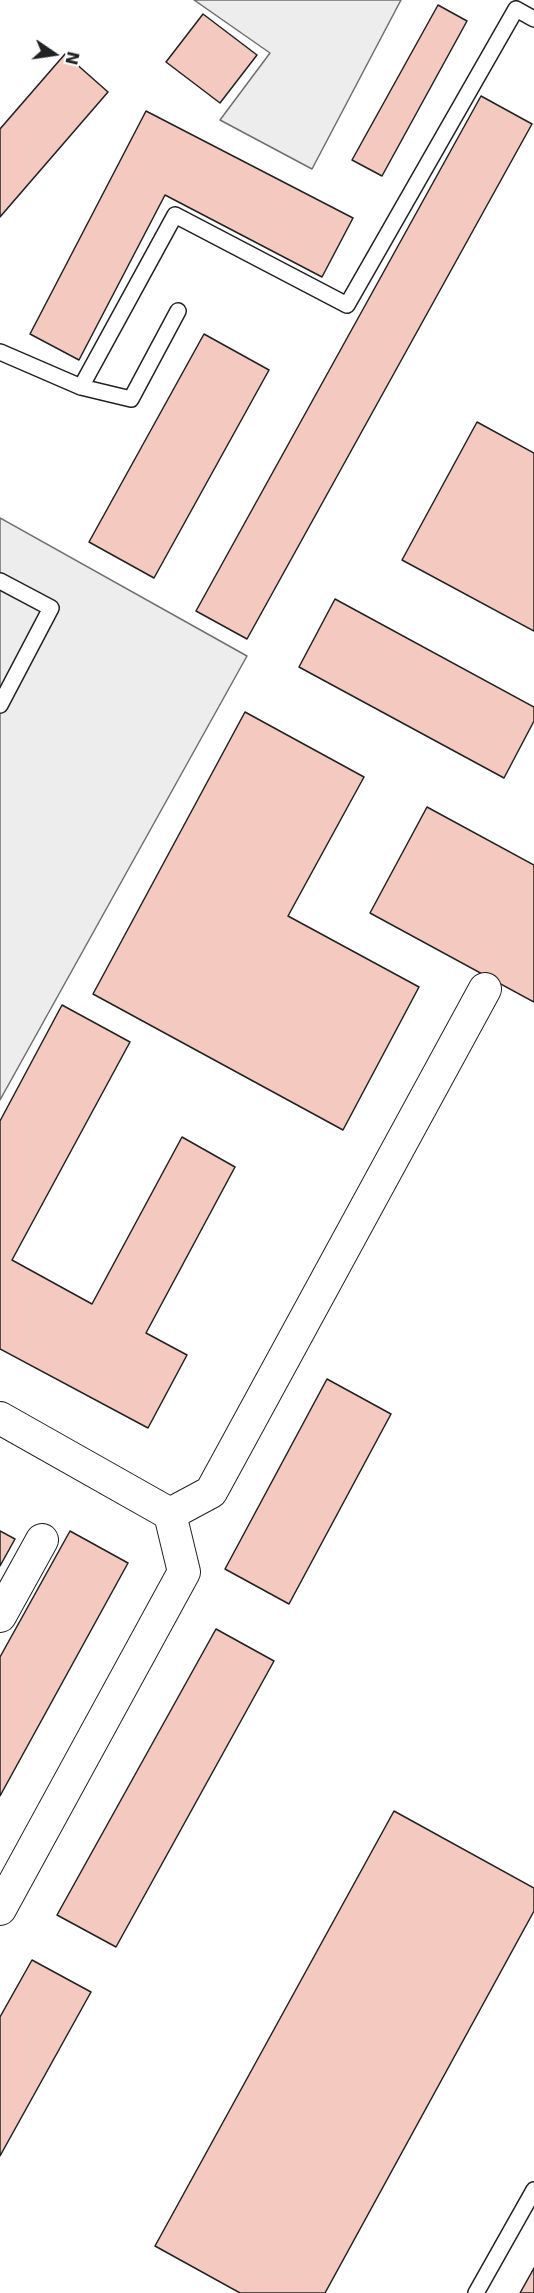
<!DOCTYPE html>
<style>
body{margin:0}
#map{position:relative;width:534px;height:2293px;overflow:hidden;background:#fff;font-family:"DejaVu Sans",sans-serif}
canvas{display:block}
.north{position:absolute;left:24px;top:24px;width:60px;height:60px;-webkit-text-stroke:4px #fff;paint-order:stroke;rotate:103deg;font-size:16px;font-weight:700;line-height:24px;text-align:center;color:#222}
.north::after{content:'';display:block;margin:auto;width:21px;height:27px;background:#222;clip-path:polygon(50% 0,100% 100%,50% 72%,0 100%)}
</style>
<div id="map">
<canvas width="534" height="2293"></canvas>
<div class="north">N</div>
</div>
<script>
const g = document.querySelector('canvas').getContext('2d');
g.lineJoin = 'round';
function fillPath(path, color) { g.fillStyle = color; g.fill(path, 'evenodd'); }
function trace(path, color, width, dash) { g.strokeStyle = color; g.lineWidth = width; g.lineCap = dash ? 'butt' : 'round'; g.setLineDash(dash || []); g.stroke(path); }
const parking = new Path2D(`
 M194,0h207l-89,169 -92,-49 50,-67z
 M0,518l247,138 -247,444z`);
fillPath(parking, '#ededed');
trace(parking, '#6f6f6f', 1.5);
const building = new Path2D(`
 M438,5l29,16 -85,155 -30,-16z
 M203,14l54,41 -37,48 -54,-41z
 M65,54l43,38 -108,125v-88z
 M481,96l51,28 -285,515 -51,-28z
 M146,111l207,107 -31,59 -157,-82 -86,165 -49,-26z
 M204,334l65,36 -115,208 -65,-36z
 M477,422l57,31v178l-132,-71z
 M335,599l199,108v14l-30,57 -205,-111z
 M245,712l119,65 -76,139 131,71 -76,143 -250,-136z
 M427,807l107,58v137l-164,-89z
 M62,1005l68,37 -118,218 80,44 90,-167 53,30 -89,166 41,22 -39,73 -148,-79v-228z
 M327,1379l64,35 -102,190 -64,-35z
 M0,1531l15,8 -15,27z
 M70,1531l58,32 -128,233v-139z
 M216,1629l58,32 -158,286 -59,-32z
 M394,1811l140,77v23l-209,382h-85l-85,-47z
 M32,1960l59,32 -91,164v-139z
 M534,2268v25h-14z`);
fillPath(building, '#f3c9c0');
trace(building, '#222', 1.5);
const service = new Path2D(`
 M0,352l81,35 94,-172 172,90 169,-296 18,10
 M81,387l50,12 47,-88
 M0,581l51,27 -51,97
 M476,2293l58,-103`);
const minor = new Path2D(`
 M0,1418l170,96 14,58 -184,337
 M170,1514l41,-22 274,-503
 M0,1616l42,-76`);
trace(service, '#222', 18);
trace(minor, '#222', 34);
trace(service, '#fff', 15);
trace(minor, '#fff', 32);
</script>
